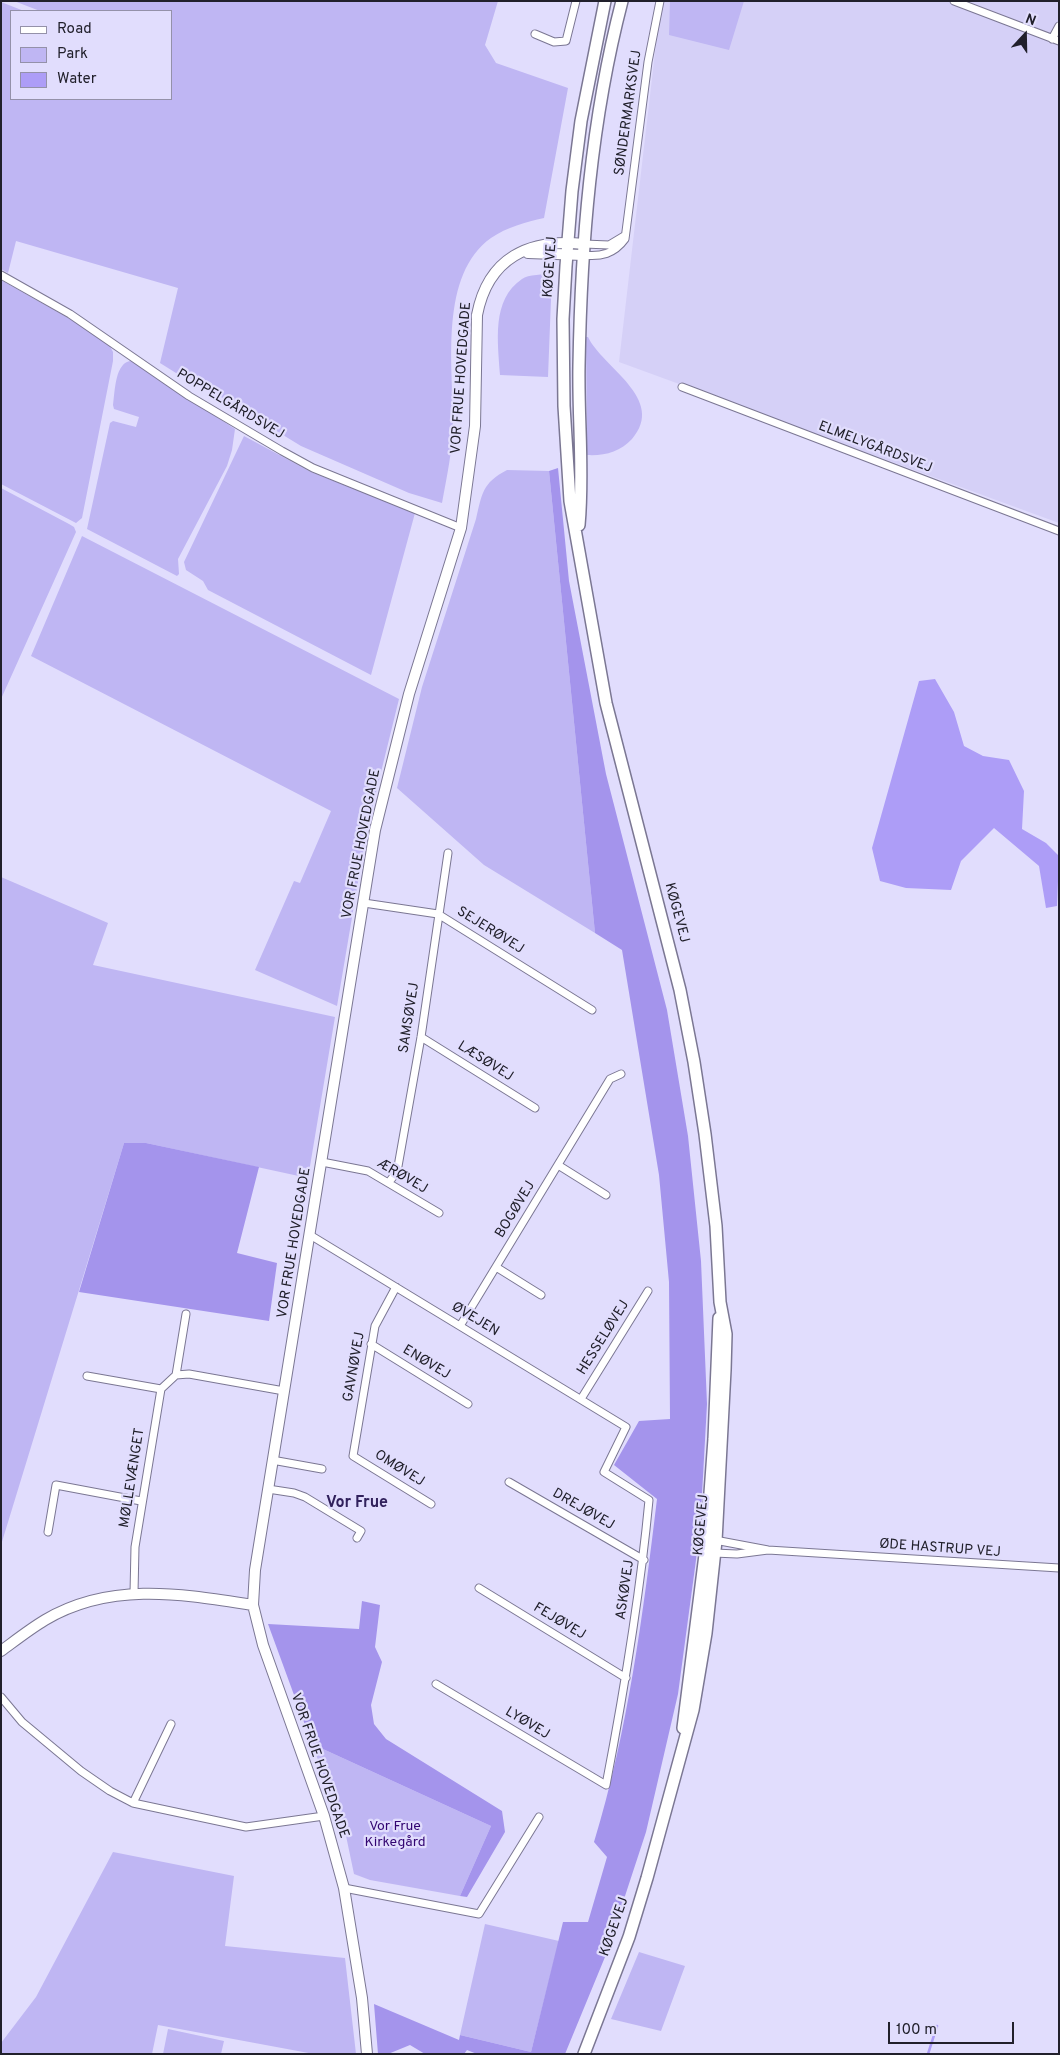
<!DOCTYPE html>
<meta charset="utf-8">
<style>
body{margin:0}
#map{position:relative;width:1060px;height:2055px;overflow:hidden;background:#e1ddfd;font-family:Overpass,sans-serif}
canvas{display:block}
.frame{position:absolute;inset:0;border:2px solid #21202b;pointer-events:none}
.legend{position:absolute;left:10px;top:10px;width:162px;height:90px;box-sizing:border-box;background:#e1ddfd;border:1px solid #9491a9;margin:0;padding:6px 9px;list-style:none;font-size:15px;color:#21202b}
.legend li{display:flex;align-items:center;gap:10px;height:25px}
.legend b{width:25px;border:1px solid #9491a9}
.north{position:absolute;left:1000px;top:10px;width:50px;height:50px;-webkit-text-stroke:4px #e1ddfd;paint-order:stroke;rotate:21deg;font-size:14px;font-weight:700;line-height:20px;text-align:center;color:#21202b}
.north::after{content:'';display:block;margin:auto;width:18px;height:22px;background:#21202b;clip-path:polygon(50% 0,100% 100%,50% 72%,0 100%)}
.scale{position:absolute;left:888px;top:2022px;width:126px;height:22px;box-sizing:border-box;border:2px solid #21202b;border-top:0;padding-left:6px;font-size:15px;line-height:18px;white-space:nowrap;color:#21202b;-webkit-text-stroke:4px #e1ddfd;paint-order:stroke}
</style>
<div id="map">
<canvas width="1060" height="2055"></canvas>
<div class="frame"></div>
<ul class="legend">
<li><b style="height:6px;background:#fff"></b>Road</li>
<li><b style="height:14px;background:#bfb6f3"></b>Park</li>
<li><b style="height:14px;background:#ad9df7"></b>Water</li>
</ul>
<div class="north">N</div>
<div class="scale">100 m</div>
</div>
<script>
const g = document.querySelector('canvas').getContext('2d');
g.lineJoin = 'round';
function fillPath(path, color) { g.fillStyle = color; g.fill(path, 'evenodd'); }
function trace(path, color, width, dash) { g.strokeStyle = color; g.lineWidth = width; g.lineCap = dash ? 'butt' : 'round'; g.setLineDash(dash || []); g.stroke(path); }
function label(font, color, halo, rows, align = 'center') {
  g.font = font + ' Overpass,sans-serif'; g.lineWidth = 4.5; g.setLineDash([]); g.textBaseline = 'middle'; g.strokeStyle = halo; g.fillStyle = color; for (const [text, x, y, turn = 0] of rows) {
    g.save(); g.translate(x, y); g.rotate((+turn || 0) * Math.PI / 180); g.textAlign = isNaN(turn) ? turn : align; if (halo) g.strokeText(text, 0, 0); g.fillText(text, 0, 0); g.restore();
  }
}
fillPath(new Path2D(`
 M661,1h398v522l-440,-161z`), '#d5d0f7');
fillPath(new Path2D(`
 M14,1h484l-13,44 11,18 72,25 -24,130c-18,4 -37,9 -53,20 -52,37 -38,128 -38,182 0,28 -6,56 -11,83l-33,-10 -108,-47 -116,-71 -9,-2 -16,-10 18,-75 -162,-47 -8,32 -7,-4v-267l23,9h-13v88h160v-88h-131z
 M670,1h74l-15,49 -60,-15z
 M552,273l-4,104 -48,-2c-2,-33 -9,-75 22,-96 6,-5 22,-4 30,-6z
 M1,280l83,47 26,19 3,6v9l-31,157 -6,5 -75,-39z
 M586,337h2c14,30 79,62 44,102 -12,13 -28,17 -45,16z
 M132,361l103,68 -3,21 -5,16 -49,93 1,15 -2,2 -90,-47 23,-106 3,-2 23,6 3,-10 -25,-8 -1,-4c2,-14 2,-44 19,-44z
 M244,436l67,36 104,41 -44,162 -163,-85 -5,-9 -17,-11 -2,-8z
 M507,470l42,1 46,462 -111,-68 -87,-77 25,-101 54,-168c6,-25 6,-36 31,-49z
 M1,488l68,36 5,3 2,5 -75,167z
 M82,536l317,163 -32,130 -30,177 -82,-36 39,-89 6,2 31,-72 -300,-155z
 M1,877l107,46 -15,42 242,52 -27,161 -162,-35h-22l-123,402z
 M312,1744l179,82 -31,70 -90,-16 -16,-6 -9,-43z
 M113,1852l121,24 -9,70 120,12 11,96h-42l-156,-29 -6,29h-151v-11l35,-46z
 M485,1924l74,17 -28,111 -71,-17z
 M639,1952l46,14 -24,65 -50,-12z
 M168,2029l56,12 -3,13h-58z`), '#bfb6f3');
fillPath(new Path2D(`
 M558,468l11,113 37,193 61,236 21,126 13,125 6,143 -7,126 -22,164 -32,138 -41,125 -40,97h-88l-10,-4 -3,4h-39l-15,-9 -22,9h-10l-4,-50 85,36 1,-5 71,17 32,-130h25l19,-65 -13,-15c34,-111 49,-227 63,-343l-43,-34 25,-44 31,-2 -1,-137 -10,-107 -37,-225 -27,-17 -46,-462z
 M124,1143h22l113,24 -22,86 40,10 -8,58 -190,-29z
 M362,1601l18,4 -5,42 7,15 -11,43 3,19 12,15 116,72 3,21 -38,65 -7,-1 31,-70 -179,-82 -44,-120 91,5z`), '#a494ec');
fillPath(new Path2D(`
 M935,679l19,33 10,34 19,10 26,4 15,31 -2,38 24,14 13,13 -2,50 -11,2 -7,-42 -45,-38 -33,33 -10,29 -45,-2 -26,-7 -8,-33 47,-167z`), '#ad9df7');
trace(new Path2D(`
 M928,2054l9,-28`), '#ad9df7', 2.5);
const street = new Path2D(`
 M954,1l105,40
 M535,34l19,8 12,-1 10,-40
 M1052,39l7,-13
 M584,244l25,1 15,-9
 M583,255c18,2 31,-1 42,-16l23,-177 12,-61
 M1,275l69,39 119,82 93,55 31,17 148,60
 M682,387l377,144
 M364,903l74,11 154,96
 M421,1037l114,71
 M322,1162l46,9 71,42
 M558,1165l48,30
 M389,1182l8,-10 24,-135 27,-184
 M310,1235l316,192 -22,45 45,28c-9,96 -25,191 -43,285l-170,-101
 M496,1267l45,28
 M396,1287l-21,39 -22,130 78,48
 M460,1326l150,-247 11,-5
 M371,1344l97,60
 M176,1375l10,-61
 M87,1376l74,13
 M581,1399l67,-108
 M272,1460l50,9
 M509,1482l135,78
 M268,1489l26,4 11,4 56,34 -4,7
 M48,1532l8,-47 85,16
 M713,1542l7,-1 48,9 291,18
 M712,1551l2,2 23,1 31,-4
 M479,1588l147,90
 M134,1593l1,-46 26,-158 15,-14 13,-1 95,17
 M1,1697l21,25 59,49 29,20 23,12 113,24 78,-11
 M133,1803l38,-79
 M344,1888l135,26 60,-97`);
const secondary = new Path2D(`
 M528,253l55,2
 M1,1651c15,-11 29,-22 44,-31 66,-39 137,-26 208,-15
 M367,2054l-5,-56 -18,-110 -20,-72 -61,-171 -10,-40 2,-35 120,-740 34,-136 52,-166 14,-102 2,-111c11,-57 52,-77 107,-71`);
const primary = new Path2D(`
 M579,525c5,-53 -1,-106 0,-159 2,-122 12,-246 43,-365
 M683,1728l23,-181 8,-108 5,-121
 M584,2054l45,-117 18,-59 46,-168 13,-77 10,-92 9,-171 1,-36 -6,-32 -4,-76 -11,-92 -11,-72 -14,-72 -74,-287 -36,-202 -6,-95 -1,-87 3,-53 6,-75 9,-70 24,-120`);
trace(street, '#7b7793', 9);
trace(secondary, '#7b7793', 12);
trace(primary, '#7b7793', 14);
trace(street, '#fff', 7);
trace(secondary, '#fff', 10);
trace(primary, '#fff', 11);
label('14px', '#21202b', '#e1ddfd', [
 ["SØNDERMARKSVEJ",629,113,-82],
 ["KØGEVEJ",551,267,-86],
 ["VOR FRUE HOVEDGADE",462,378,-86],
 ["POPPELGÅRDSVEJ",230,405,31],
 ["ELMELYGÅRDSVEJ",875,448,21],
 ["VOR FRUE HOVEDGADE",362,844,-79],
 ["KØGEVEJ",676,913,75],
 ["SEJERØVEJ",490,931,32],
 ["SAMSØVEJ",410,1018,-81],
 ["LÆSØVEJ",485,1062,32],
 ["ÆRØVEJ",402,1177,30],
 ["BOGØVEJ",516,1210,-59],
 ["VOR FRUE HOVEDGADE",295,1243,-81],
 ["ØVEJEN",475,1320,31],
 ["HESSELØVEJ",604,1338,-58],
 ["ENØVEJ",426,1363,31],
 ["GAVNØVEJ",355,1367,-80],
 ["OMØVEJ",399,1469,32],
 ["MØLLEVÆNGET",133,1478,-81],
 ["DREJØVEJ",583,1510,30],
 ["KØGEVEJ",702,1525,-85],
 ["ØDE HASTRUP VEJ",940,1549,4],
 ["ASKØVEJ",626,1590,-82],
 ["FEJØVEJ",559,1622,31],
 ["LYØVEJ",527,1724,31],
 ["VOR FRUE HOVEDGADE",319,1766,71],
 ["KØGEVEJ",615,1927,-71]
]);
label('14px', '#320571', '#e1ddfd', [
 ["Vor Frue",395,1827],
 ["Kirkegård",395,1843]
]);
label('bold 16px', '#31215c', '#e1ddfd', [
 ["Vor Frue",357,1504]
]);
</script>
